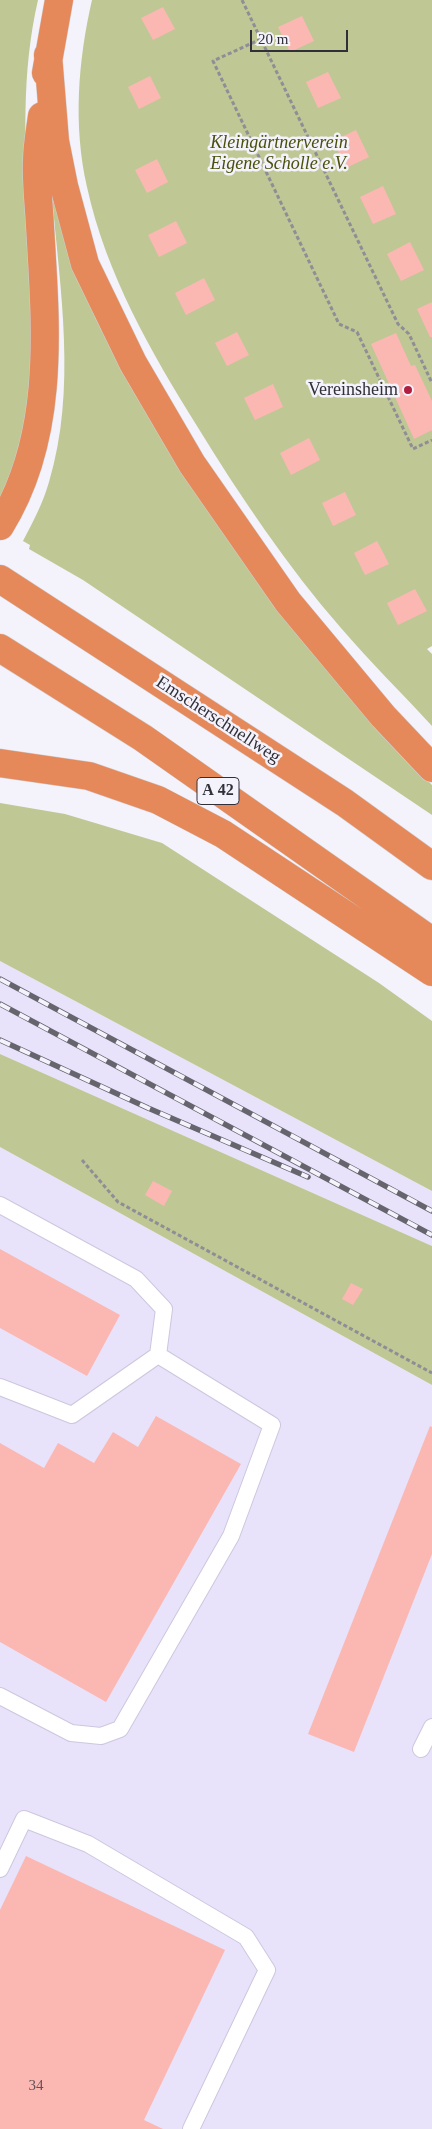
<!DOCTYPE html>
<meta charset="utf-8">
<style>
body{margin:0}
#map{position:relative;width:432px;height:2129px;overflow:hidden;background:#f4f2fb;font-family:Georgia,serif}
canvas{display:block}
.scale{position:absolute;left:250px;top:30px;width:98px;height:22px;box-sizing:border-box;border:2px solid #312f38;border-top:0;padding-left:6px;font-size:15px;line-height:18px;white-space:nowrap;color:#312f38;-webkit-text-stroke:4px #f4f2fb;paint-order:stroke}
</style>
<div id="map">
<canvas width="432" height="2129"></canvas>
<div class="scale">20 m</div>
</div>
<script>
const g = document.querySelector('canvas').getContext('2d');
g.lineJoin = 'round';
function fillPath(path, color) { g.fillStyle = color; g.fill(path, 'evenodd'); }
function trace(path, color, width, dash) { g.strokeStyle = color; g.lineWidth = width; g.lineCap = dash ? 'butt' : 'round'; g.setLineDash(dash || []); g.stroke(path); }
function label(font, color, halo, rows, align = 'center') {
  g.font = font + ' Georgia,serif'; g.lineWidth = 5; g.setLineDash([]); g.textBaseline = 'middle'; g.strokeStyle = halo; g.fillStyle = color; for (const [text, x, y, turn = 0] of rows) {
    g.save(); g.translate(x, y); g.rotate((+turn || 0) * Math.PI / 180); g.textAlign = isNaN(turn) ? turn : align; if (halo) g.strokeText(text, 0, 0); g.fillText(text, 0, 0); g.restore();
  }
}
fillPath(new Path2D(`
 M0,961l432,230v55l-432,-192z
 M0,1147l432,238v744h-432z`), '#e9e2fb');
fillPath(new Path2D(`
 M0,0h38c-34,147 15,296 -15,443 -4,20 -16,41 -23,60z
 M92,0h340v646l-5,3 5,5v72c-30,-33 -62,-64 -91,-98 -54,-62 -101,-132 -144,-202 -46,-74 -91,-152 -110,-239 -14,-62 -9,-126 5,-187z
 M52,196l22,71 22,52 34,67 68,106 199,257 35,36v30l-349,-235 -54,-31 1,-4 -7,-4c10,-19 20,-38 26,-59 28,-93 11,-192 3,-286z
 M0,803l65,11 97,29 217,140 53,38v170l-432,-230z
 M0,1054l432,192v139l-432,-238z`), '#bfc794');
fillPath(new Path2D(`
 M163,7l12,22 -22,11 -12,-22z
 M302,16l12,25 -24,11 -12,-25z
 M328,72l13,26 -23,10 -12,-26z
 M150,76l11,22 -22,11 -11,-22z
 M356,130l13,27 -23,11 -13,-27z
 M157,159l11,23 -21,11 -12,-23z
 M383,186l13,28 -23,10 -13,-27z
 M176,221l11,22 -28,14 -11,-22z
 M410,242l14,28 -23,11 -14,-27z
 M204,278l11,22 -29,15 -11,-22z
 M432,302v35h-2l-13,-28z
 M237,332l12,23 -22,11 -12,-23z
 M396,333l15,33 4,-1 17,36v29l-18,9 -43,-95z
 M273,384l10,23 -28,13 -11,-22z
 M309,438l11,22 -29,15 -11,-22z
 M345,492l11,23 -23,11 -11,-23z
 M377,541l12,23 -24,11 -11,-22z
 M415,589l12,22 -29,14 -11,-22z
 M153,1181l19,10 -8,15 -19,-11z
 M0,1249l120,66 -33,61 -87,-48z
 M351,1283l12,6 -10,16 -11,-6z
 M156,1416l85,48 -135,238 -106,-60v-199l44,25 14,-25 36,20 19,-31 25,15z
 M430,1426l2,1v127l-78,198 -46,-18z
 M26,1856l199,94 -81,170 19,9h-163v-219z`), '#fbb8b3');
const service = new Path2D(`
 M0,1205l136,74 28,30 -6,46 114,70 -41,111 -111,193 -19,7 -30,-3 -71,-37
 M0,1387l72,28 86,-60
 M421,1749l11,-22
 M0,1869l24,-50 64,25 158,93 21,33 -76,159`);
const motorway = new Path2D(`
 M48,55l7,86 9,45 21,78 48,99 59,101 96,138 95,114 49,52
 M46,73l13,-73
 M0,526c56,-90 46,-199 40,-300 -1,-21 -4,-43 -3,-65 0,-15 3,-30 5,-45
 M0,579l345,224 87,63
 M0,648l143,90 289,203
 M0,763l89,13 69,24 65,34 209,138`);
trace(service, '#cdc7de', 18);
trace(motorway, '#d2d1d3', 29);
trace(new Path2D(`
 M242,0l156,324 11,10 23,49
 M261,39l-48,22 126,263 18,8 56,117 19,-9
 M82,1160l36,42 314,171`), '#8f8d96', 3, [4, 2.5]);
trace(service, '#fff', 16);
trace(motorway, '#e5895b', 28);
const rail = new Path2D(`
 M0,979l432,232
 M0,1004l432,231
 M0,1040l148,68 160,69`);
trace(rail, '#66646d', 5.5);
trace(rail, '#f4f2fb', 4, [11]);
for (const [x, y, r, color] of [
 [408,390,5,"#b11e3f"]
]) { const dot = new Path2D(); dot.arc(x, y, r, 0, 2 * Math.PI); g.fillStyle = color; g.fill(dot); trace(dot, '#f4f2fb', 2); }
label('15px', '#645157', null, [
 ["34",36,2086]
]);
for (const [x, y, w] of [
 [218,791,42]
]) { const box = new Path2D(); box.roundRect(x - w / 2, y - 13.5, w, 27, 4); g.fillStyle = '#f4f2fb'; g.fill(box); trace(box, '#312f38', 1); }
label('bold 16px', '#312f38', null, [
 ["A 42",218,791]
]);
label('italic 18px', '#4a500c', '#f4f2fb', [
 ["Kleingärtnerverein",279,143],
 ["Eigene Scholle e.V.",279,164]
]);
label('18px', '#312f38', '#f4f2fb', [
 ["Vereinsheim",398,390]
], 'right');
label('18px', '#312f38', '#f4f2fb', [
 ["Emscherschnellweg",218,720,33]
]);
</script>
